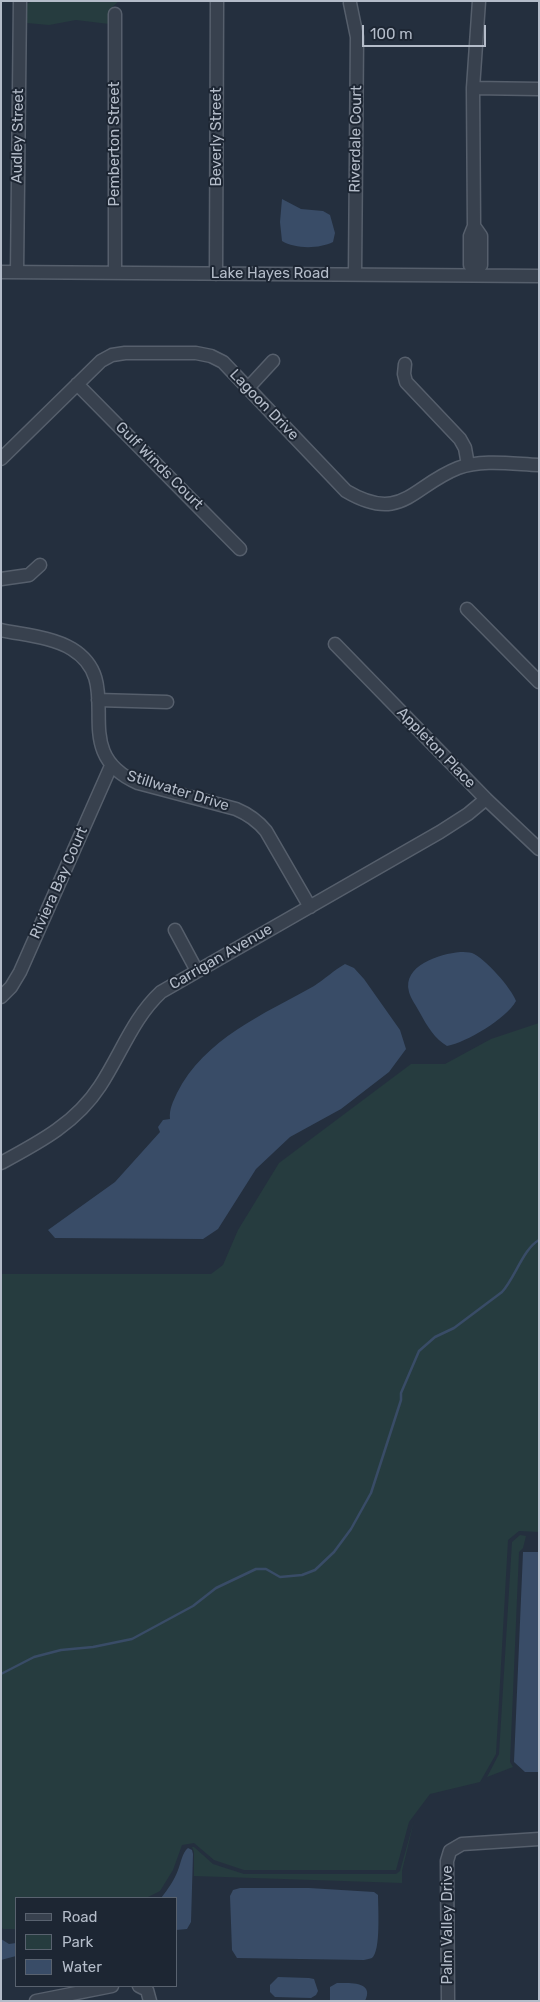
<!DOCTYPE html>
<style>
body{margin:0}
#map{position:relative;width:540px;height:2002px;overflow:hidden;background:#242f3e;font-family:Rubik,sans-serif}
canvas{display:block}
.frame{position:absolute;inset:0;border:2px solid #b4bcc9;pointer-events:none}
.legend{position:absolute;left:15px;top:1897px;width:162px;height:90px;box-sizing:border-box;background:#1d2633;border:1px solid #59626f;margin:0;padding:6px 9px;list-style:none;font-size:15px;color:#b4bcc9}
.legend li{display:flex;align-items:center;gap:10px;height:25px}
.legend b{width:25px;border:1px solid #59626f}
.scale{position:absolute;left:362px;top:25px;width:124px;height:22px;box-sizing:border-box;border:2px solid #b4bcc9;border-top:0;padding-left:6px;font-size:15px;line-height:18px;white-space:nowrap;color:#b4bcc9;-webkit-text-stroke:4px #1d2633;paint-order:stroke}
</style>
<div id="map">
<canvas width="540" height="2002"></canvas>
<div class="frame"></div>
<ul class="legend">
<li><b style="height:6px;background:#38414e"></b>Road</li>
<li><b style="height:14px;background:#263c3f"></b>Park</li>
<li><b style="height:14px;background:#394c67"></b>Water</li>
</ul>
<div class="scale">100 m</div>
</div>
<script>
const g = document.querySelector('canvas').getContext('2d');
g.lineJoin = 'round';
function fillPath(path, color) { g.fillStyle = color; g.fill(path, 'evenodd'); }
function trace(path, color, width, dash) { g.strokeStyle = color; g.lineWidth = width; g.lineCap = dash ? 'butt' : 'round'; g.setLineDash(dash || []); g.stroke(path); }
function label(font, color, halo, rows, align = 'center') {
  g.font = font + ' Rubik,sans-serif'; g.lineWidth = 4; g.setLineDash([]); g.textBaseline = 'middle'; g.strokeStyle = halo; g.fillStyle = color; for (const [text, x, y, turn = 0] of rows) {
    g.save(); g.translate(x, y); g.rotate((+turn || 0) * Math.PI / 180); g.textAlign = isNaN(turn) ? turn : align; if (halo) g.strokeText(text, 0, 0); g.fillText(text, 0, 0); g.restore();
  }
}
fillPath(new Path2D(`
 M33,1h86l-10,9v14l-33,-4 -27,5 -22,-2 -3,-2v-16z
 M539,1023v509l-20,-1 -11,9 -12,214 -16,28 -50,12 -21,28 -13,48h-152l-30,-10 -20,-17 -12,2 -9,25 -13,21 -14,7h-130v31h-13l-2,-3v-652h210l12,-9 15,-35 41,-67 132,-99h34l46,-25z
 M520,1535l6,1 -3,12 -4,4 -9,210 3,5 -26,10 12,-23 13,-212z
 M414,1821l-12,50v12l-208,-7v-24l-2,-5h2l19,17 31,10h152l4,-3z`), '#263c3f');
fillPath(new Path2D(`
 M282,199l19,10 22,2 7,4 5,18 -2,9c-14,7 -38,7 -51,-1l-2,-19z
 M460,952c4,0 9,0 12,1 13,5 40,36 44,48 -10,18 -49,41 -69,45 -12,-7 -20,-20 -27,-33 -3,-6 -9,-14 -11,-21 -7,-27 31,-38 51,-40z
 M345,964l9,4 10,11 36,51 6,19 -17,23 -48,37 -51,28 -34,32 -38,60 -15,10 -148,-1 -7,-8 67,-48 45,-50 -2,-5 5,-7 7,-1c-1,-10 3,-17 7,-26 27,-54 87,-79 137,-107 11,-7 20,-16 31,-22z
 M523,1552h16v220h-14l-11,-10z
 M188,1848l4,2 1,4 -2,68 -4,7 -11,1v-32h-15c7,-9 13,-17 17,-28 3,-7 4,-17 10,-22z
 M240,1888h69l65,4 4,3c0,12 3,56 -6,63 -2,1 -5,1 -8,2l-127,-2 -5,-8 -2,-54 3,-6z
 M1,1939l8,5 7,-1v13l-15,4z
 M278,1977l31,1 5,1 4,12 -2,4 -5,3 -36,-1 -5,-5v-7z
 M337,1983c12,0 38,-2 28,18h-35v-14z`), '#394c67');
trace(new Path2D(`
 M1,1674l33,-17 27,-7 32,-3 39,-8 61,-33 23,-18 40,-19h10l14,8 22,-2 13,-5 19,-18 17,-23 20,-36 30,-93v-7l18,-42 16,-14 19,-9 48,-36c13,-14 21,-43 37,-52`), '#394c67', 2.5);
const minor = new Path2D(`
 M350,3l7,34 -2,237
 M473,88l66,1
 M474,226l7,10v29l-6,3
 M475,268l-5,-3v-29l4,-10 -1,-138 6,-87
 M1,272l538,4
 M17,272l3,-271
 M115,273v-259
 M216,274l1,-273
 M405,364l-1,10 2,8 54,57 5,9 3,17
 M77,384l163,165
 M248,388l25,-27
 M1,459l100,-98 11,-6 13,-2h71l15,3 12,6 123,129c56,33 66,-5 112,-23 24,-9 55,-4 81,-3
 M1,579l28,-4 11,-10
 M467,609l72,73
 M1,630c23,5 51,7 71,19 57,35 -8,102 66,134l98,26c12,5 21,11 30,22l44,76
 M335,644l151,155 53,50
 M98,700l69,2
 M175,930l22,41
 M1,997l10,-10 9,-15 91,-206
 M1,1163c39,-21 75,-40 99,-77 21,-32 33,-68 61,-94l279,-160 28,-18 18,-15
 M139,1986l8,4 3,11
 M36,2001l76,-15
 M448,2001l-1,-140 3,-10 12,-7 77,-5`);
trace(minor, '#565f6c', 15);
trace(minor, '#38414e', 12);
label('15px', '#b4bcc9', '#1d2633', [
 ["Audley Street",18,136,-89],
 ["Beverly Street",217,137,-90],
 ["Riverdale Court",356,139,-89],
 ["Pemberton Street",115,144,-90],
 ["Lake Hayes Road",270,274],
 ["Lagoon Drive",264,405,46],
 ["Gulf Winds Court",159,466,45],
 ["Appleton Place",436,748,46],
 ["Stillwater Drive",178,791,17],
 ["Riviera Bay Court",59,883,-66],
 ["Carrigan Avenue",221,957,-30],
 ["Palm Valley Drive",448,1925,-90]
]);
</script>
